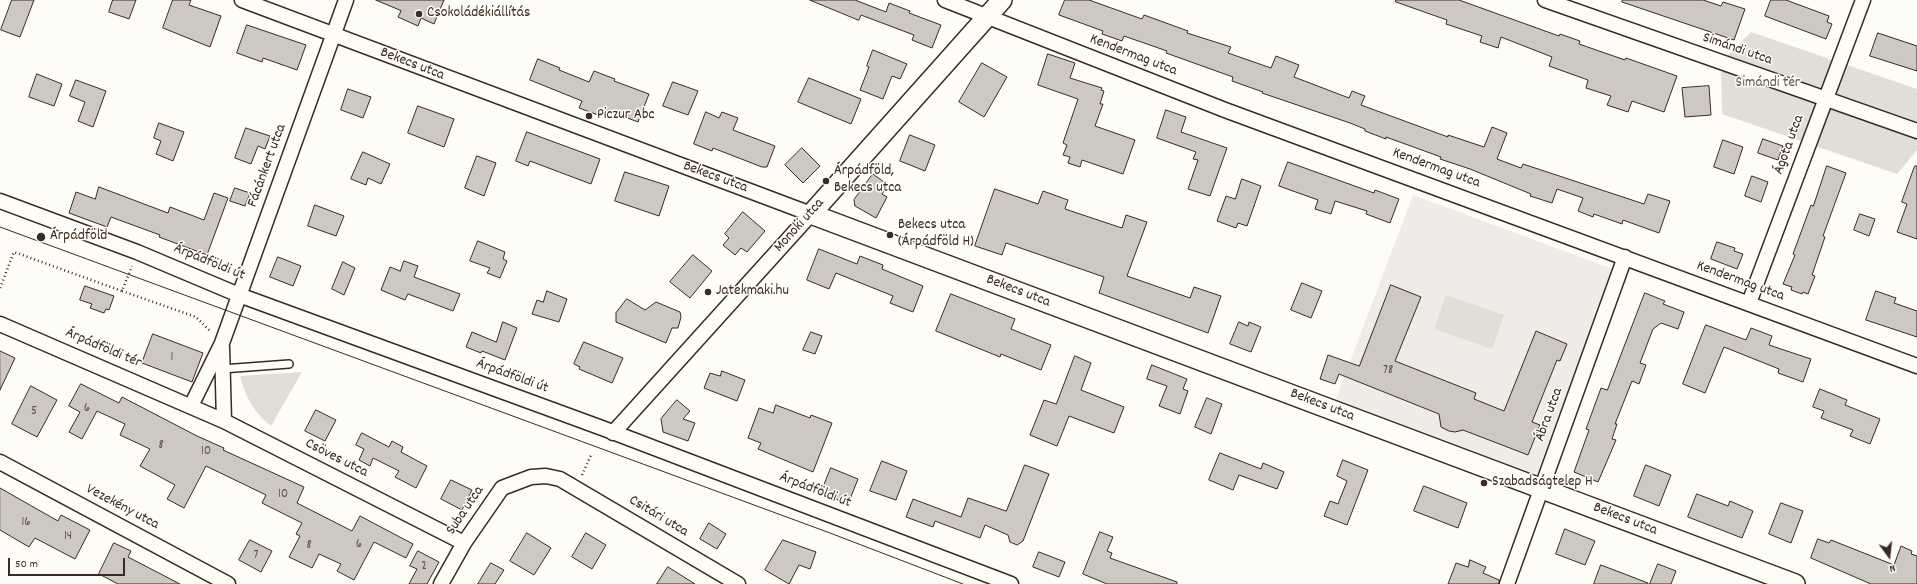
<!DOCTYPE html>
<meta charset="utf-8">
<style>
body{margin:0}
#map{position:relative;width:1917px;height:584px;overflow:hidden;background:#fdfcf7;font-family:Dekko,sans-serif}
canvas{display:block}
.north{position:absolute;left:1869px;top:536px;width:40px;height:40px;-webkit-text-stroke:3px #fdfcf7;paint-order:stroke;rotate:165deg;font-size:11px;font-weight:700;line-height:16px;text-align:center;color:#3b2a1e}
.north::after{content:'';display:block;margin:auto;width:14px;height:18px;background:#3b2a1e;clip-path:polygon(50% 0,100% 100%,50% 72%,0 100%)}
.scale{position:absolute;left:8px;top:558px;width:117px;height:18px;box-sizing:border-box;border:2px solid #3b2a1e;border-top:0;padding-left:5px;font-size:12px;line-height:14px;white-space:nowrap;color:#3b2a1e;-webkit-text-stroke:3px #fdfcf7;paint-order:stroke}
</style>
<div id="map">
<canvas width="1917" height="584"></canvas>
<div class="north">N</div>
<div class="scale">50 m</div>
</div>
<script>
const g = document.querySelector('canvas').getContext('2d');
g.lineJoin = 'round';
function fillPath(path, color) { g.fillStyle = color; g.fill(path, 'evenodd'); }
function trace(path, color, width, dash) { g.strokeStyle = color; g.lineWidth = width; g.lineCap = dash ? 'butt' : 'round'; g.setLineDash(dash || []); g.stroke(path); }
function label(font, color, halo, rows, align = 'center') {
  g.font = font + ' Dekko,sans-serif'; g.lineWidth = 3; g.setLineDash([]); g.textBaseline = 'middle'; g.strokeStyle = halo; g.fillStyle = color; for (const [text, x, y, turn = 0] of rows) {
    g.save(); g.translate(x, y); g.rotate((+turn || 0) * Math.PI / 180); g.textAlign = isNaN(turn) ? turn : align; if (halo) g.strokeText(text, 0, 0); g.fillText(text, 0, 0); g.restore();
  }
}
fillPath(new Path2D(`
 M1413,195l200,74 -79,212 -201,-74z`), '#efece7');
fillPath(new Path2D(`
 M1751,32l166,57v61l-20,24 -175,-60 -1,-52z
 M1446,295l58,20 -12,34 -58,-20z
 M302,372l-31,54c-17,-13 -26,-30 -31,-50z`), '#e1ded7');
const building = new Path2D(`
 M12,0h22l-14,37 -19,-7z
 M113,0h23l-7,19 -20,-7z
 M173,0h18l-2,5 32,11 -11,31 -47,-19z
 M376,0h68l-10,24 -13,-6 -3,8 -20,-9 3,-6z
 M810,0h45l31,12 3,-9 21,8 -1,2 32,12 -9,23 -20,-8 2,-5 -53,-20 -2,5z
 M1065,0h24l53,19 2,-4 44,16 -1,2 44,14 -3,6 43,15 5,-12 23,9 -5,12 55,21 3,-7 13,5 -4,9 87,32v-2l36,12 8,-20 15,6 -10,26 24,9 2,-4 121,40 4,-10 22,7 -11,32 -36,-13 -1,4 -28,-10 -1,3 -15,-6 5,-13 -26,-9 -5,14 -22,-7 1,-2 -61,-25 -30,-10 1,-2 -55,-20v2l-21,-8v-2l-15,-6 -88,-30 1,-1 -31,-11 1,-4 -67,-24 1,-2 -43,-15 -2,5 -20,-7 1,-3 -44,-16z
 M1396,0h63l100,36 1,-2 20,7 -1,3 46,16 1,-2 51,18 -13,36 -32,-11 -4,11 -21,-7 4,-9 -25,-8 2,-8 -39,-14 3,-9 -51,-20 -3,11 -18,-6 2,-6 -36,-12 1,-4 -51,-18z
 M1623,0h80l18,6 2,-4 22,7 -11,31 -112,-38z
 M1771,0h15l43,16 -2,6 5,2 -6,15 -61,-23z
 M247,25l59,20 -9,25 -34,-12 -1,4 -25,-9z
 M1878,33l39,13v25l-47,-15z
 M873,50l34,14 -7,15 -8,-3 -9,23 -23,-9 9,-23 -2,-1z
 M1048,54l27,9 -5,15 32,10 -1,2 3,1 -4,13h3l-8,22 40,14 -12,34 -41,-14 -2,7 -12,-4 2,-6 -7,-2 4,-10 -4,-2 15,-44 -40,-14z
 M538,59l22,9 -1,2 30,12 5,-11 21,8 -1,2 35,13 -11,28 -34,-13 -3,7 -22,-8 3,-7 -52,-21z
 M982,63l25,14 -23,40 -25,-15z
 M37,74l25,10 -8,22 -25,-9z
 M809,78l52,21 -10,25 -53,-22z
 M76,80l30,11 -13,36 -15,-6 7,-19 -15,-6z
 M673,82l25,9 -10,24 -25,-9z
 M1709,86l2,29 -26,2 -3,-29z
 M348,89l23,8 -8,21 -22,-8z
 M418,106l36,13 -10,28 -36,-14z
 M1166,110l20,7 -5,15 46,16 -17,48 -22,-7 10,-29 -5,-1 3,-7 -39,-14z
 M706,112l13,6 3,-6 16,6 -5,12 42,16 -8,21h-5l-49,-19 -1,3 -18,-7z
 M159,123l25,9 -11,29 -17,-7 5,-13 -7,-3z
 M246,128l24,8 -5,13 -7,-3 -7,18 -16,-6z
 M527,132l73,27 -9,25 -61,-23 -2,5 -12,-5z
 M910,135l25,10 -10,26 -25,-10z
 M1763,139l20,7 -5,14 -20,-7z
 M1723,140l20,7 -9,27 -20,-7z
 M802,148l18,18 -17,17 -18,-18z
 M363,152l27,12 -9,20 -13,-6 -2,7 -15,-6z
 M477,156l19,7 -12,33 -19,-8z
 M1288,162l86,31 1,-3 24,9 -9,24 -24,-9 1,-3 -32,-10 -4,13 -16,-5 3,-9 -39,-14z
 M1827,166l19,7 -23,63 2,1 -13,38 3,1 -7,18 -5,-2 -1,2 -11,-4 1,-3 -9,-3 12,-29 -2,-1 18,-49 2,1z
 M1915,166h2v73l-20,-7 10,-28 -5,-2z
 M625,172l44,14 -10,30 -44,-15z
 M873,174l15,11 -6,9 5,3 -11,21 -21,-12 -1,-6z
 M1752,176l16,6 -7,20 -16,-6z
 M1242,179l19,7 -14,40 -9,-3 -2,5 -19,-7 9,-25 9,3z
 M99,187l69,26 2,-6 34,13 10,-27 14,5 -21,57 -48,-18 1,-2 -49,-18 -4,10 -38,-14 7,-21 19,7z
 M235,188l15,5 -5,13 -15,-5z
 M995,189l43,15 5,-13 25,9 -3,9 57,19 4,-13 21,7 -20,54 63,22 4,-11 27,9 -13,37 -109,-40 5,-16 -98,-34 -4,12 -27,-9z
 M315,205l29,11 -8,20 -28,-10z
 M743,212l22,19 -18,21 -6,-4 -6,7 -12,-10 6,-7 -4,-4z
 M1860,214l15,5 -6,17 -15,-6z
 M478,241l27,11 -2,7 4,2 -7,17 -13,-5 3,-5 -20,-7z
 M1717,242l18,6 -1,3 9,3 -6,15 -26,-10z
 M819,249l38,15 3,-8 23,9 -1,4 41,17 -10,26 -23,-9 3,-7 -57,-23 -7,16 -22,-9z
 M693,255l19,16 -22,27 -20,-16z
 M278,257l23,9 -8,20 -23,-9z
 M404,261l14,5 -4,11 46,17 -7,17 -45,-17 -3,6 -24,-10 9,-23 10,4z
 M343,262l12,6 -11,27 -12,-6z
 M1302,283l20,8 -11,27 -20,-8z
 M1391,285l30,12 -26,64 81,32 -2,6 30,12 32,-80 31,13 -7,17 -3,-1 -25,62 8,3 -12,30 -65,-25 -8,2 -6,-1 -8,-4 -2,-13 -100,-40 -4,10 -15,-5 8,-24 31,11z
 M85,286l29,10 -5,14 -3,-1 -2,4 -14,-5 2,-4 -12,-4z
 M547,291l20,8 -8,23 -27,-8 5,-14 6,2z
 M1876,291l20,7 -2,5 23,8v26l-51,-17z
 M1645,293l20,8 -2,3 21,8 -6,17 -17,-6 -8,6 -13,34 6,2 -7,19 -7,-3 -17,43h2l-5,15 4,1 -18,42 -24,-10 15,-42 -3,-1 15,-41 6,2z
 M951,294l64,25 -4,10 40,16 -10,25 -40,-16 -1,3 -64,-26z
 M627,299l18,11 11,-8 24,10 1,5 -3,11h-6l-6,15 -50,-21v-9z
 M503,322l14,6 -12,32 -23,-9 -1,2 -15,-6 6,-15 24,10z
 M1239,322l9,4 1,-4 12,5 -10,25 -21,-8z
 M1706,325l40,15 5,-12 21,8 -3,9 42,14 -8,23 -25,-9 1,-4 -55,-22 -19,46 -22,-9z
 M811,332l11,4 -7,18 -12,-4z
 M153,334l50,19 -11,29 -50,-19z
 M584,342l39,16 -11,25 -33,-14 1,-2 -6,-3z
 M0,351l15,7 -15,32z
 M1075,356l16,7 -10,27 43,17 -10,26 -45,-17 -12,30 -27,-11 14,-35 12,4z
 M1152,365l35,14 -4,10 5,2 -8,23 -21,-8 8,-20 -20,-7z
 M722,371l23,9 -8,21 -33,-13 6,-15 10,3z
 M81,384l38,19 3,-6 75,39 27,12 -1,2 81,37 -7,16 55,28 8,-15 53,28 -7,14 -32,-16 -20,38 -17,-9 4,-7 -22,-10 -7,14 -23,-11 11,-21 -4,-2 6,-11 -40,-20 4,-8 -60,-29 -22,42 -17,-9 8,-14 -35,-19 10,-17 -30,-14 5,-11 -28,-13 -15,28 -13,-7 11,-20 -11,-6z
 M31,386l26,14 -20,37 -25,-13z
 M1820,389l27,11 -2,5 35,14 -10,25 -20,-8 3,-6 -32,-12 3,-7 -11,-4z
 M1207,398l15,6 -11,30 -16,-7z
 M677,400l13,11 -7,8 12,4 -7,18 -25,-9 -2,-13z
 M776,405l34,13 1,-3 21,8 -19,49 -55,-23 3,-6 -13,-5 11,-30 14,5z
 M316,410l20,10 -11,21 -20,-10z
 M362,433l27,14 3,-6 11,6 -2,5 26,14 -11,22 -21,-11 4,-6 -26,-13 -3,8 -11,-6 5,-11 -8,-4z
 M1220,453l41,16 2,-6 21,9 -7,17 -38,-14 -6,15 -24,-10z
 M1343,460l25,10 -21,55 -23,-9 6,-15 8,3 9,-23 -10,-5z
 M882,461l25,10 -11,29 -26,-9z
 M1025,465l24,9 -26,67 -6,4 -7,-3 -2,-7 -23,-10 -5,13 -45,-17 -2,6 -27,-10 7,-18 48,18 7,-19 38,13z
 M1646,465l25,10 -12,31 -25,-10z
 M831,468l27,11 -10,25 -27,-11z
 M451,480l21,10 -10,20 -21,-11z
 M1424,486l43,17 -9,25 -44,-17z
 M0,488l58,33 3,-6 29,15 -15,29 -40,-21 -6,9 -29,-17z
 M1697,494l31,12 2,-5 23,10 -11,27 -54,-21z
 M1781,503l22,8 -12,32 -22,-9z
 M709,523l17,11 -9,15 -17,-10z
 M1565,529l30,12 -10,24 -29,-11z
 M1100,532l13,5 -6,14 5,2 -2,5 67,24v2h-70l-24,-10z
 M527,533l24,15 -17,27 -24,-14z
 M586,533l20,12 -14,24 -20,-12z
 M1818,539l11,4 2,-3 63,25 7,-19 11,5 -1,3 6,2v28h-46l-60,-26z
 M250,540l22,11 -11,21 -22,-12z
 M783,540l33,12 -6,17 -11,-4 -10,19 -24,-14z
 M114,543l17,8 -3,6 52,27h-62l-19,-10z
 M418,551l21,11 -12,22h-18l8,-15 -7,-3z
 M1039,552l26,10 -6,15 -26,-10z
 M1470,560l16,7 -3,6 16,7v4h-51l8,-21 12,4z
 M491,563l13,7 -9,14h-17z
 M1658,564l18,7 -5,13h-21z
 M1601,565l47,18v1h-54z
 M668,567l27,17h-38z`);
fillPath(building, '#cdc8c2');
trace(building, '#3b2a1e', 1);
const lane = new Path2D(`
 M222,369l67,-5`);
const street = new Path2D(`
 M242,0l569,214 -198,219
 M945,0l280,110 692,256
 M1545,0l372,131
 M0,201l137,51 102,43 363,133 409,156
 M1749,303l114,-303
 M0,324l224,97 240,122
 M222,347l2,74
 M191,406l31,-63 124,-343
 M0,462l228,122
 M441,584l23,-41 38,-55 29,-11 15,-1 14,3 178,105
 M1507,584l118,-327`);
const secondary = new Path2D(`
 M1002,0l-191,214 984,370`);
trace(lane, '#3b2a1e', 10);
trace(street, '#3b2a1e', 17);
trace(secondary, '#3b2a1e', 22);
trace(new Path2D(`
 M0,288l14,-36 108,39 10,-25
 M122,291l74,26 15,15
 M582,475l9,-20`), '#3b2a1e', 2.5, [1, 3]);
trace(lane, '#fdfcf7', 7);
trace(street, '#fdfcf7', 14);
trace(secondary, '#fdfcf7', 19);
trace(new Path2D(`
 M0,227l830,306 133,51`), '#3b2a1e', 1);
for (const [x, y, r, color] of [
 [419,14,4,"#3b2a1e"],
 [589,116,4,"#3b2a1e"],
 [826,181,4,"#3b2a1e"],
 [890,235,4,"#3b2a1e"],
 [41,237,5,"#3b2a1e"],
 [708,292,4,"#3b2a1e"],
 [1484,483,4,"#3b2a1e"]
]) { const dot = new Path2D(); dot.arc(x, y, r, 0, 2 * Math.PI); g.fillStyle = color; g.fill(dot); trace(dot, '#fdfcf7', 1.5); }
label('13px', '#605247', null, [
 ["1",172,358],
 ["78",1388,371],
 ["6",87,409],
 ["5",34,412],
 ["8",161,446],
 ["10",206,452],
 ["10",283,495],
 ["16",26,523],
 ["14",68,537],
 ["6",359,545],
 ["8",309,546],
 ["7",256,556],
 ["2",424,567]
]);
label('15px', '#3b2a1e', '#fdfcf7', [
 ["Csokoládékiállítás",427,14],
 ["Piczur Abc",597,116],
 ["Árpádföld,",834,172],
 ["Bekecs utca",834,189],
 ["Bekecs utca",898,226],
 ["(Árpádföld H)",898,243],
 ["Árpádföld",50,237],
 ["Jatekmaki.hu",716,292],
 ["Szabadságtelep H",1492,483]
], 'left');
label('15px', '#3b2a1e', '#fdfcf7', [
 ["Simándi utca",1737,50,19],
 ["Kendermag utca",1133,56,21],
 ["Bekecs utca",412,65,21],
 ["Ágota utca",1790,145,-70],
 ["Fácánkert utca",268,166,-70],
 ["Kendermag utca",1436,169,20],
 ["Bekecs utca",715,178,20],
 ["Monoki utca",800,226,-48],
 ["Árpádföldi út",209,263,22],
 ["Kendermag utca",1740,282,20],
 ["Bekecs utca",1018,292,21],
 ["Árpádföldi tér",103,349,23],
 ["Árpádföldi út",512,377,20],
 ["Bekecs utca",1322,406,21],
 ["Ábra utca",1550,415,-70],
 ["Csöves utca",336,459,27],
 ["Árpádföldi út",815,491,21],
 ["Vezekény utca",122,508,28],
 ["Suba utca",466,511,-56],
 ["Csitári utca",658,517,31],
 ["Bekecs utca",1625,520,21]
]);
label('15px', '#64574c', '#fdfcf7', [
 ["Simándi tér",1768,84]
]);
</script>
